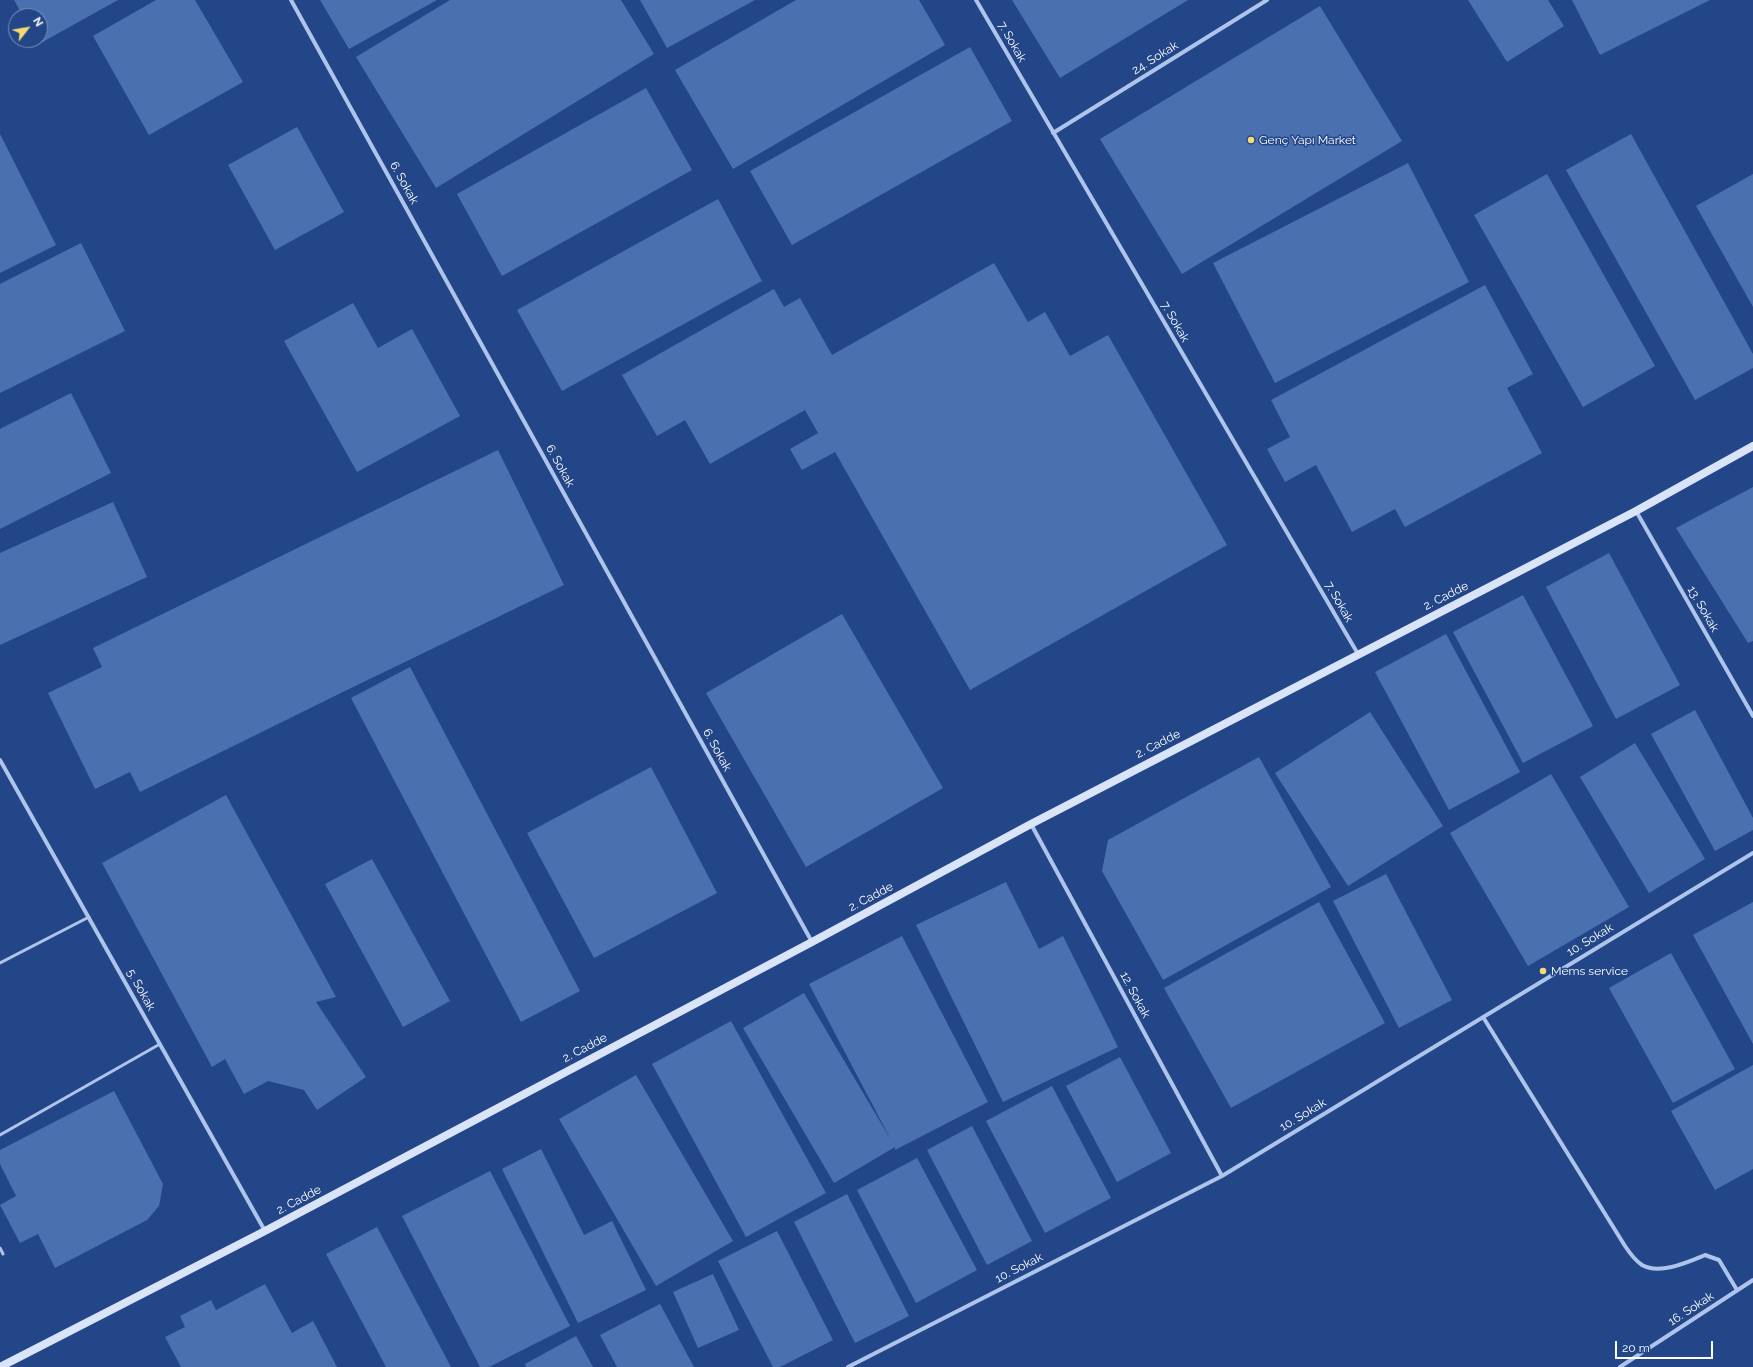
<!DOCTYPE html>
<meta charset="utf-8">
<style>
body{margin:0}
#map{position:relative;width:1753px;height:1367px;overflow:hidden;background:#234688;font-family:Raleway,sans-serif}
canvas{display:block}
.north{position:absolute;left:8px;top:8px;width:40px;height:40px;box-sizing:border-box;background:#234688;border:1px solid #7b90b8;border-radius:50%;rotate:59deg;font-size:11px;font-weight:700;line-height:16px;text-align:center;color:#fff}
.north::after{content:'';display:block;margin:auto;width:14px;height:18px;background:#f5db71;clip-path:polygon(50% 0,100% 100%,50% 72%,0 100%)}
.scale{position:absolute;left:1615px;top:1341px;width:98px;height:18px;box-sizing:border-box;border:2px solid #fff;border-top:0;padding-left:5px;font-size:12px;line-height:14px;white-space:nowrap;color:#fff;-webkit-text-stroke:3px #234688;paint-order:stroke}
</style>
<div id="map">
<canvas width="1753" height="1367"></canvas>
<div class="north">N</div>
<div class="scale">20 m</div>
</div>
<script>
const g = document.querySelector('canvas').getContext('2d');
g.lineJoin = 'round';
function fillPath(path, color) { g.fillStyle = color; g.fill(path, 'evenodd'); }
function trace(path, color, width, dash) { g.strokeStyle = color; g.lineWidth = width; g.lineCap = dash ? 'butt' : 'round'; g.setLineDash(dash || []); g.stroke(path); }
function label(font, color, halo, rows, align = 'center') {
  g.font = font + ' Raleway,sans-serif'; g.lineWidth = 3; g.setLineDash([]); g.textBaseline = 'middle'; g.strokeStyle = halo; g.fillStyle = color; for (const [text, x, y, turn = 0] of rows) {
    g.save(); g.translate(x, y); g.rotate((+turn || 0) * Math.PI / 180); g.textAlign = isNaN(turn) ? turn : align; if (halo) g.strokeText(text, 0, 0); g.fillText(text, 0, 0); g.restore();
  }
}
fillPath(new Path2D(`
 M14,0h104l-79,44 -2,-4h3v-24h-17z
 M156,0h39l48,82 -94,53 -56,-99z
 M320,0h117l-88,49z
 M450,0h171l33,54 -218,134 -80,-131z
 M640,0h115l-88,48z
 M796,0h123l26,45 -212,124 -58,-99z
 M1012,0h176l-128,78z
 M1468,0h80l16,26 -57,36z
 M1572,0h138l-110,55z
 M1320,6l82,135 -220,133 -82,-135z
 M970,47l42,74 -220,124 -42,-74z
 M646,88l46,82 -190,106 -45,-82z
 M297,127l47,85 -69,38 -47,-85z
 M0,134l56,111 -56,28z
 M1631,134l122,220v14l-58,32 -129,-230z
 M1408,163l61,119 -194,101 -62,-120z
 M1547,174l108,192 -72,41 -109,-192z
 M1753,174v133l-57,-101z
 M718,199l44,82 -200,110 -45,-81z
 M81,243l44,88 -125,62v-109z
 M994,263l34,59 17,-10 25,44 38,-21 119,210 -257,145 -135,-238 -33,18 -12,-21 28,-16 -13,-23 -95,54 -25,-44 -28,16 -35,-61 152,-86 10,18 16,-9 32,57z
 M1485,285l48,89 -26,14 35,65 -137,74 -10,-18 -43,23 -36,-67 -31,17 -18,-33 23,-12 -19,-37z
 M353,303l25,45 34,-19 48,87 -103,56 -73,-131z
 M71,393l40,80 -111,56v-100z
 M498,450l66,135 -217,105 -207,102 -10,-20 -35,17 -47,-96 54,-26 -9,-19z
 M1753,487v154l-5,2 -72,-115z
 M113,502l34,75 -147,68v-92z
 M1609,553l71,132 -64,34 -70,-132z
 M1523,595l70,131 -70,37 -70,-131z
 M842,614l101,174 -137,79 -100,-174z
 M1446,634l74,138 -71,38 -74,-138z
 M410,667l170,324 -59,31 -170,-324z
 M1695,710l58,108v12l-38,21 -64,-117z
 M1370,712l73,114 -95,60 -73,-113z
 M1635,743l70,116 -56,34 -69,-116z
 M1259,757l72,130 -168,93 -61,-109 6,-31z
 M651,767l66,126 -123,65 -67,-125z
 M1551,774l78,133 -101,59 -78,-133z
 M226,795l110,202 -20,5 50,75 -49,33 -13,-20 -36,-9 -24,13 -19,-35 -13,8 -110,-204z
 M372,859l78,142 -47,26 -78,-143z
 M1386,874l66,126 -53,28 -66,-127z
 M1006,882l33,67 24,-13 55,111 -115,55 -87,-177z
 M1319,902l66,121 -154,85 -67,-120z
 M1753,902v142l-60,-109z
 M902,936l86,166 -93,48v-3l-61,36 -91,-155 61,-35 87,147 -82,-156z
 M1671,953l64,116 -62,34 -64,-115z
 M731,1021l95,172 -80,44 -94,-173z
 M1120,1057l51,96 -54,29 -51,-96z
 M1753,1065v104l-38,21 -44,-79z
 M636,1075l97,166 -77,45 -97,-167z
 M1052,1086l59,112 -66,35 -59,-112z
 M114,1091l49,93 -4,22 -12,14 -92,48 -17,-34 -18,9 -20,-38 16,-9 -16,-32v-14z
 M972,1126l60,115 -45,24 -60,-115z
 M541,1149l43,86 28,-14 34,69 -68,33 -76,-154z
 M917,1158l60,112 -61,33 -59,-113z
 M490,1171l80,155 -81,41h-9l-78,-151z
 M847,1194l62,122 -54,27 -61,-121z
 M377,1227l74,140h-65l-60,-113z
 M777,1231l56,109 -53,27h-7l-55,-106z
 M713,1274l26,56 -41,18 -25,-56z
 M265,1284l27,49 21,-12 24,46h-156l-16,-30 20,-10 -5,-11 31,-16 5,10z
 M660,1304l34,63h-77l-17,-32z
 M576,1336l17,31h-67l-1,-3z`), '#4b70b0');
trace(new Path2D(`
 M0,963l89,-46
 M0,1135l160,-91
 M0,1248l3,6`), '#afc4ea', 3);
trace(new Path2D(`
 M291,0l521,942
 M976,0l382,654
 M1053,133l214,-133
 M1636,511l117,205
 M0,760l265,471
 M1031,824l191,352
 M1483,1017l142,229c4,6 11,15 17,19 18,10 46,-3 63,-10l14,5 18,30
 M848,1367l374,-191 531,-323
 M1620,1367l133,-87`), '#afc4ea', 4);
trace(new Path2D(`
 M0,1367l265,-136 547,-289 219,-118 605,-313 117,-65`), '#d9e4f8', 8);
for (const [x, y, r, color] of [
 [1251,140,4,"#f5db71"],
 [1543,971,4,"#f5db71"]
]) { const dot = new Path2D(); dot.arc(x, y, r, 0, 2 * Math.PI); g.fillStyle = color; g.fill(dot); trace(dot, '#234688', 1.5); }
label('12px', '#fff', '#234688', [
 ["7. Sokak",1012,42,60],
 ["24. Sokak",1155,58,-32],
 ["6. Sokak",404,183,61],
 ["7. Sokak",1175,322,60],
 ["6. Sokak",560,466,61],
 ["2. Cadde",1446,596,-27],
 ["7. Sokak",1339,602,60],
 ["13. Sokak",1703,609,60],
 ["2. Cadde",1158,744,-27],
 ["6. Sokak",717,750,61],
 ["2. Cadde",871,897,-28],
 ["10. Sokak",1590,940,-31],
 ["5. Sokak",141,990,61],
 ["12. Sokak",1135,995,62],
 ["2. Cadde",585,1048,-28],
 ["10. Sokak",1303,1115,-31],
 ["2. Cadde",299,1200,-28],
 ["10. Sokak",1019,1268,-27],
 ["16. Sokak",1691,1309,-33]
]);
label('12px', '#fff', '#234688', [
 ["Genç Yapı Market",1259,140],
 ["Mems service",1551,971]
], 'left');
</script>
